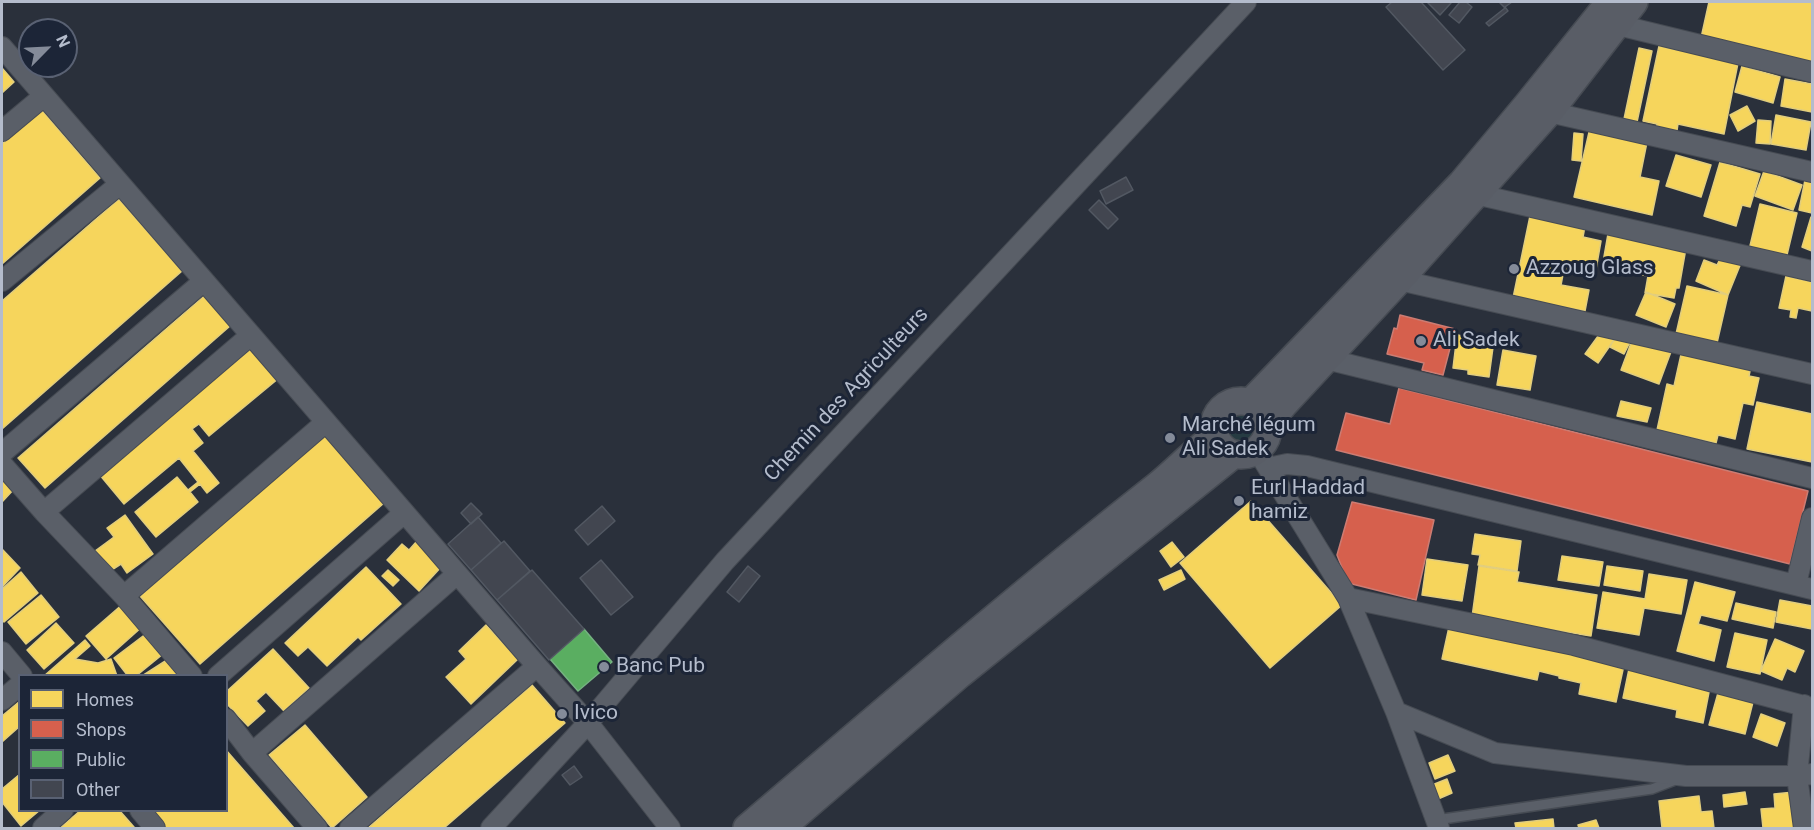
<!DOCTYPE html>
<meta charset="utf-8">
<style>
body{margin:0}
#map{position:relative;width:1814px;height:830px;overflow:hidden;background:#2a303b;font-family:Roboto,sans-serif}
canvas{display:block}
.frame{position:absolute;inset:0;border:3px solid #b4bccc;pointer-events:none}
.legend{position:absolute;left:18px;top:674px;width:210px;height:138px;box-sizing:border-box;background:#1c2537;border:2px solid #596173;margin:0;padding:8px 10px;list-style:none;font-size:18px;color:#b4bccc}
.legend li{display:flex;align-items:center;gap:12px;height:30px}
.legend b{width:30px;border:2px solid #596173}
.north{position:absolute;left:18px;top:18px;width:60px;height:60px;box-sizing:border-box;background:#1c2537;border:2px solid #596173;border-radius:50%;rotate:66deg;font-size:16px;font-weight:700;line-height:24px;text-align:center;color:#b4bccc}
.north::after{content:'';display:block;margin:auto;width:21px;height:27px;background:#848b99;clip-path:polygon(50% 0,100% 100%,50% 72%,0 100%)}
</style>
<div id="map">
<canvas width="1814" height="830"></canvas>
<div class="frame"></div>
<ul class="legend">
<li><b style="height:16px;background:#f6d55c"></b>Homes</li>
<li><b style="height:16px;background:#d6604d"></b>Shops</li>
<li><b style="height:16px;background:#5aae61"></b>Public</li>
<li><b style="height:16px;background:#424650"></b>Other</li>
</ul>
<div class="north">N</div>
</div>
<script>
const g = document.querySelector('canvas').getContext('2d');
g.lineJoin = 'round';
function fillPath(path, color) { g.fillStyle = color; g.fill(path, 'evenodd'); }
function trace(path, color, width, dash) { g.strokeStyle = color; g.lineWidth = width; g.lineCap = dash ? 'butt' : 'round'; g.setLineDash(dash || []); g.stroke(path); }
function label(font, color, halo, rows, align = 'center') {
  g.font = font + ' Roboto,sans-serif'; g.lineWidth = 6; g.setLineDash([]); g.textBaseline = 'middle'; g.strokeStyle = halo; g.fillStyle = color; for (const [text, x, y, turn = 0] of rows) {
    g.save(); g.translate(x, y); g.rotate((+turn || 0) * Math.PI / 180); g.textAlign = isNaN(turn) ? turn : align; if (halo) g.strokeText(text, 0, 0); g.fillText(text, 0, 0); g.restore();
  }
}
fillPath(new Path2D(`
 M1224 431a18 18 0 1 1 36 0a18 18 0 1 1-36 0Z`), '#263b42');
const homes = new Path2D(`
 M1709,2h103v62l-111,-26z
 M1659,46l79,17 -14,71 -46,-10 -2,13 -21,-4 2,-9 -14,-3z
 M1639,48l13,3 -15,71 -13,-3z
 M1742,66l38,11 -7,26 -38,-11z
 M2,68l12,14 -12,11z
 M1785,79l27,5v28l-31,-6z
 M1747,106l8,15 -17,10 -8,-16z
 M41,109l59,69 -98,86v-120z
 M1776,115l35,7 -5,28 -35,-6z
 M1758,120l13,1 -1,23 -14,-1z
 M1590,128l57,14 -7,35 19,4 -7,34 -78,-18z
 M1574,133l9,1 -2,27 -9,-1z
 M1676,155l35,10 -10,32 -35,-11z
 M1720,162l40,12 -10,33 -8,-2 -6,21 -32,-10z
 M1764,171l38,14 -9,25 -38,-14z
 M1805,180l7,1v32l-13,-3z
 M119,199l63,72 -180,158v-128z
 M1760,204l37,9 -11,46 -37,-9z
 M1530,216l55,10 -2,11 18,4 -6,34 -31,-6 -3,16 28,5 -4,21 -72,-13z
 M1811,217h1v34l-10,-4z
 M1608,234l78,14 -7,40h-3l-2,10 -29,-5 3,-17 -46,-8z
 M1722,255l19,8 -13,32 -32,-14 8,-21 13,5z
 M1786,276l26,6v29l-14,-3 -2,10 -6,-1 1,-7 -12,-2z
 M1687,286l41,9 -11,48 -41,-9z
 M1646,292l29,12 -9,23 -30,-12z
 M204,296l26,30 -185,162 -27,-30z
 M1604,328l12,9 -18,26 -13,-9z
 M1617,333l14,7 -7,14 -14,-7z
 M1457,335l37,5 -5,37 -21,-3v-4l-15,-2z
 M1634,335l38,14 -13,35 -38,-14z
 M253,347l26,31 -70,58 -10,-12 -7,5 11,14 -10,8 26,32 -12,10 -7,-9 -10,8 8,10 -42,35 -21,-25 42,-35 11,13 10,-8 -19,-24 -55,46 -25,-30z
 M1503,350l33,6 -6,34 -33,-5z
 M1682,350l69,16 -2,10 10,2 -6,27 -10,-2 -8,36 -17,-4 -2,8 -59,-13 10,-46 7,2z
 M1621,401l30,7 -4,14 -30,-6z
 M1757,402l55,12v48l-65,-13z
 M325,434l59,69 -184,161 -60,-68z
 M2,474l13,14 -13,14z
 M1251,501l91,104 -72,63 -90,-105z
 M125,515l28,39 -26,19 -6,-9 -11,7 -15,-20 19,-14 -7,-9z
 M1475,534l46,7 -4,30 -39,-6 2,-10 -8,-1z
 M417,541l25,25 -23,25 -32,-31 15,-16 7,6z
 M1172,542l12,15 -13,10 -11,-16z
 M2,549l18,19 -18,19z
 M1562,556l41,6 -4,24 -41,-6z
 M1427,559l41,6 -6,36 -40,-6z
 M1479,566l40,6 -2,10 80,13 -6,41 -119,-19z
 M1607,566l36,5 -3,20 -36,-6z
 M366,567l35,37 -40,36 -3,-3 -31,29 -19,-19 -10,9 -13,-13z
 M388,570l11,10 -6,6 -11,-10z
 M1181,570l4,9 -21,11 -5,-10z
 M21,572l17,21 -34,29 -2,-3v-30z
 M1649,574l38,6 -6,34 -37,-6 -5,27 -42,-7 6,-36 42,7z
 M1695,582l40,10 -8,29 -26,-6 -3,9 23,6 -7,31 -37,-10z
 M41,595l18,22 -33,27 -18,-22z
 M1780,600l32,6v23l-36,-7z
 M124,603l19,23 -37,33 -20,-23z
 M1736,603l40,9 -3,16 -41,-9z
 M56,623l18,20 -30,26 -17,-19z
 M486,625l32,34 -47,45 -25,-27 20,-18 -7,-8z
 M1449,627l175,38 -8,37 -37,-8 2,-11 -22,-5v-2l-20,-5 -2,9 -95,-21z
 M147,633l16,21 -27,22h-8l-14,-18z
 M1735,633l32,7 -7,34 -33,-7z
 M1775,639l29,12 -9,21 -8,-4 -5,12 -21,-9z
 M85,640l5,6 -15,13 23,4 13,-4 6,17h-73z
 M273,649l36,39 -25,23 -18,-19 -10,9 9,10 -17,15 -22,-23v-11z
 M170,658l11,18h-39z
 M1629,669l81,18 -7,36 -27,-6 1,-7 -54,-12z
 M532,685l33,38 -121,105h-76z
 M1718,693l35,9 -8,32 -36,-9z
 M20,701v25l-18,16v-26z
 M1761,714l24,9 -8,23 -24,-9z
 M305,725l62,72 -35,31 -63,-73z
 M226,750l68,78h-129l-16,-18h77z
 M1448,755l7,16 -20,8 -6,-16z
 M20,774v36h20l-19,16 -19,-24v-13z
 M1447,779l5,14 -14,6 -6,-14z
 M1745,792l2,12 -23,3 -1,-12z
 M1794,792l4,36h-35l-2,-19 14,-1 -1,-14z
 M1699,796l2,16 11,-1 2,17h-52l-3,-27z
 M81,810h38l15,17 -74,1z
 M1553,819l1,9h-38l-1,-5z
 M1596,820l3,8h-20l-1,-3z`);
fillPath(homes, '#f6d55c');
trace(homes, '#e2ce7e', 1.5);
const shops = new Path2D(`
 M1400,315l55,14 -12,46 -21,-5 2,-7 -37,-9 7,-26 3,1z
 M1399,388l409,103 -18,73 -454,-114 10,-37 44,11z
 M1352,502l82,18 -18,80 -68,-17 -11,-28z`);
fillPath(shops, '#d6604d');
trace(shops, '#cc7c73', 1.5);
const public = new Path2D(`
 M584,629l28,33 -34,29 -28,-32z`);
fillPath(public, '#5aae61');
trace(public, '#75b281', 1.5);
const building = new Path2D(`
 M1392,2h29l44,48 -22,20 -57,-63z
 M1427,2h23l1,1 -11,12z
 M1460,2h6l6,5 -13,16 -10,-8z
 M1499,2h13l-7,5 3,4 -19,15 -3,-3 19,-15z
 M1126,177l7,13 -27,14 -6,-13z
 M1099,200l19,19 -10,10 -19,-19z
 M471,503l11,11 -11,10 -10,-11z
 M602,506l13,15 -27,24 -13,-15z
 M478,517l23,26 -30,27 -23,-26z
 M504,541l26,30 -33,29 -26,-30z
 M601,560l32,37 -22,18 -31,-37z
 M748,566l12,10 -21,26 -12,-10z
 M532,570l52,59 -35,31 -52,-60z
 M574,766l8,11 -12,8 -8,-10z`);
fillPath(building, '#424650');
trace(building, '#525862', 1.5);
const service = new Path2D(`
 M1436,820l216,-31 26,-10`);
const minor = new Path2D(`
 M1618,25l194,47
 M2,47l535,619 51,57 82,105
 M1549,112l263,60
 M2,131l42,-35
 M1475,194l337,77
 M1399,280l413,94
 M2,281l118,-97
 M1326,359l486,119
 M1257,450l91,148 48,114 43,116
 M2,453l202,-172
 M2,464l42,48 80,84 68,80
 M1268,468l19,-4 20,2 505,123
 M44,512l207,-177
 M1796,584l16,-66
 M124,596l202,-174
 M1348,598l226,47 238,63
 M2,652l20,24
 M218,676l186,-163
 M2,700l18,-15
 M1396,712l99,41 191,23h111l15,-2
 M226,719l26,34 65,75
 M252,753l205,-179
 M140,810l15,18
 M43,828l20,-18
 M350,828l187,-162
 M491,828l97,-105 137,-162 521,-559
 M1804,828l-7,-52 7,-71`);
const secondary = new Path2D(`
 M1214 428a27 27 0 1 1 54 0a27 27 0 1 1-54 0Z
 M1251,402l211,-219 66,-79 82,-102
 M1268,424l16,-20 115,-124 150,-168 85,-110
 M747,828c135,-115 270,-232 410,-342 20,-16 37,-35 58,-50
 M781,828l179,-154 274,-220`);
trace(service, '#464b53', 12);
trace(minor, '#464b53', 22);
trace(secondary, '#464b53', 30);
trace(service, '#5a5f68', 9);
trace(minor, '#5a5f68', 20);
trace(secondary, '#595d66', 27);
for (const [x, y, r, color] of [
 [1514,269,6,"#848b99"],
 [1421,341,6,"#848b99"],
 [1170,438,6,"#848b99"],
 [1239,501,6,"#848b99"],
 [604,667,6,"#848b99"],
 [562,714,6,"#848b99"]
]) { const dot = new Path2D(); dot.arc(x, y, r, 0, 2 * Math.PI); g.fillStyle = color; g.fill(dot); trace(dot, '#1c2537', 2); }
label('21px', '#b4bccc', '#1c2537', [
 ["Azzoug Glass",1526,269],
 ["Ali Sadek",1433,341],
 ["Marché légum",1182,426],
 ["Ali Sadek",1182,450],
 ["Eurl Haddad",1251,489],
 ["hamiz",1251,513],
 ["Banc Pub",616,667],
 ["Ivico",574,714]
], 'left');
label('21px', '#b4bccc', '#1c2537', [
 ["Chemin des Agriculteurs",847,395,-47]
]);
</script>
